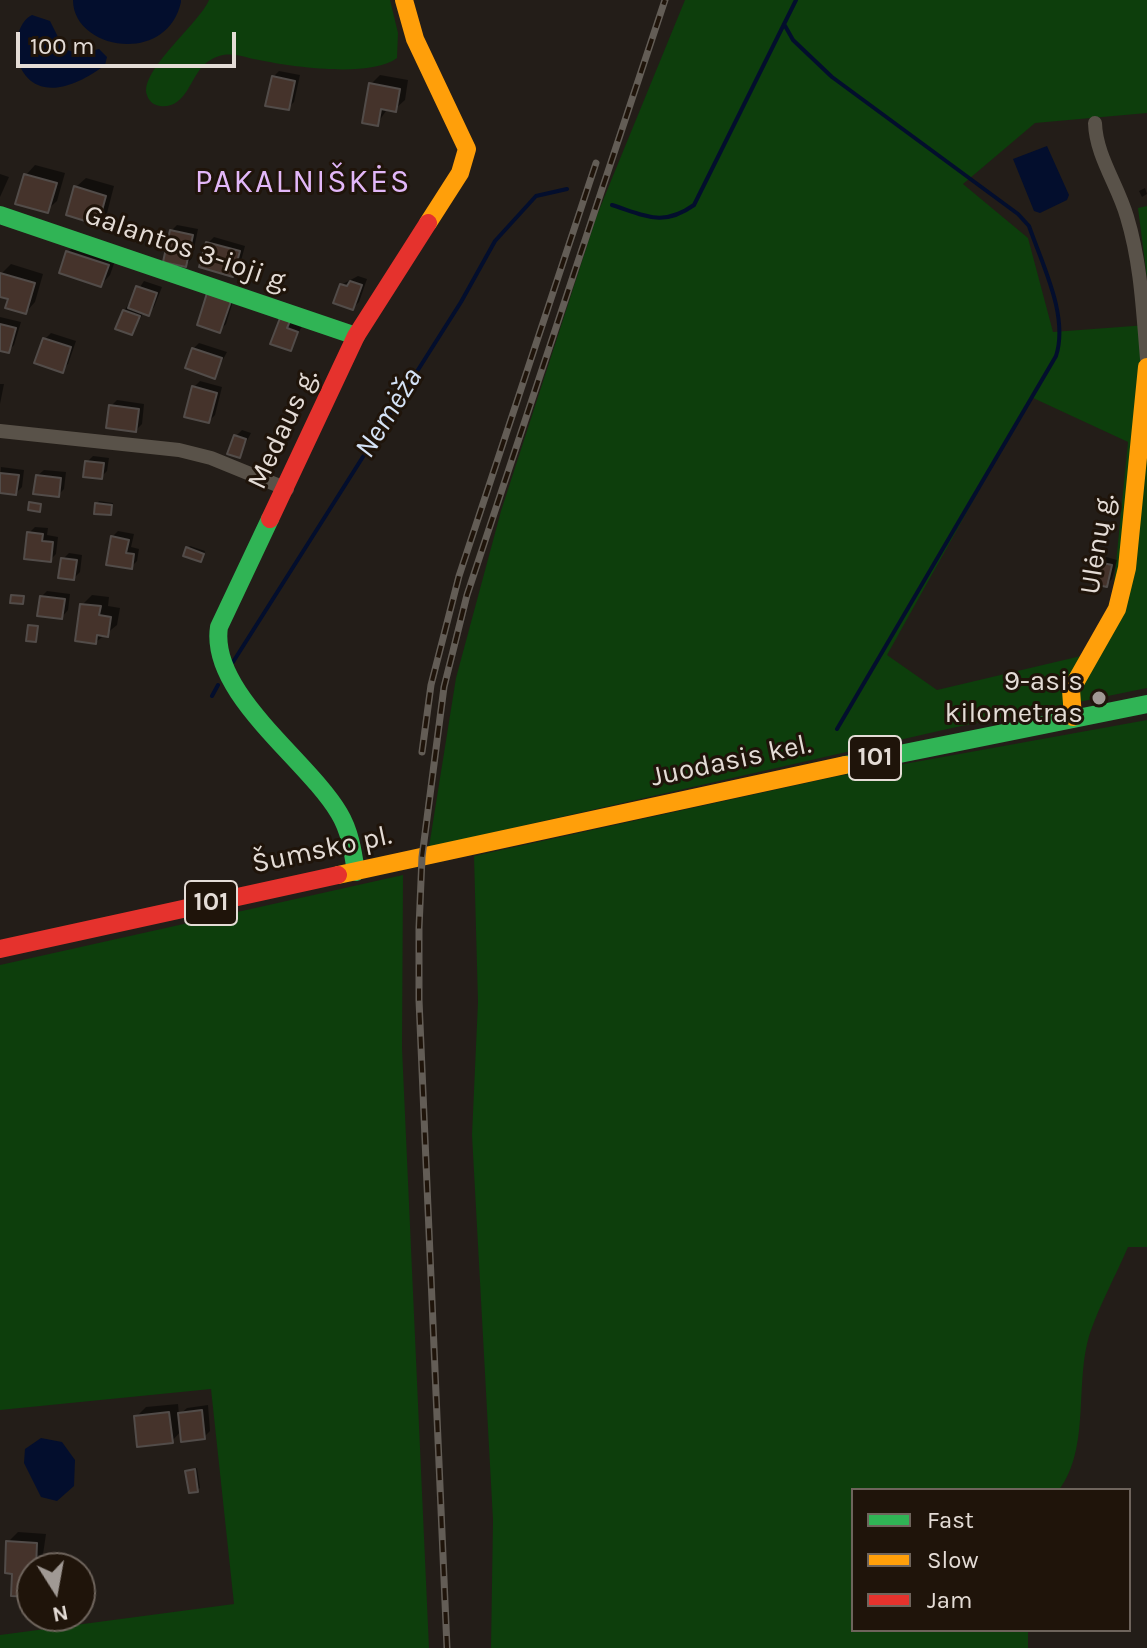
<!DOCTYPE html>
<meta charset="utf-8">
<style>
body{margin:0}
#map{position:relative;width:1147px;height:1648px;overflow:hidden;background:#231d18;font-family:Karla,sans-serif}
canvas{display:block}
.legend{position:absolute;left:851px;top:1488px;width:280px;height:144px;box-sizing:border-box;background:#1f140a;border:2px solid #6e645c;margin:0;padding:10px 14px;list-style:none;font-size:24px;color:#e4dcd6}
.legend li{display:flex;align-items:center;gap:16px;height:40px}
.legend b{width:40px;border:2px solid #6e645c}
.north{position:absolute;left:16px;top:1552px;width:80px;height:80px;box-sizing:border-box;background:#1f140a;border:2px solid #6e645c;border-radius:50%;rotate:169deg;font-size:22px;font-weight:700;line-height:32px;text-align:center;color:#e4dcd6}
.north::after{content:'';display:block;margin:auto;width:28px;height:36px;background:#a09994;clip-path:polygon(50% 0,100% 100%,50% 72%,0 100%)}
.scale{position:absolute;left:16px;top:32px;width:220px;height:36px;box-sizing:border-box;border:4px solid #e4dcd6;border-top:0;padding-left:10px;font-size:24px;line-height:28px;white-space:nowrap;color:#e4dcd6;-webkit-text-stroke:6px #1f140a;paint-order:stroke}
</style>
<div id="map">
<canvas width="1147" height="1648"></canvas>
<ul class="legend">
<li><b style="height:10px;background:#30b455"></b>Fast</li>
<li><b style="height:10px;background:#ff9f0a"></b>Slow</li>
<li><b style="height:10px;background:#e5322d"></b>Jam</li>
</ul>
<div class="north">N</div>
<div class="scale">100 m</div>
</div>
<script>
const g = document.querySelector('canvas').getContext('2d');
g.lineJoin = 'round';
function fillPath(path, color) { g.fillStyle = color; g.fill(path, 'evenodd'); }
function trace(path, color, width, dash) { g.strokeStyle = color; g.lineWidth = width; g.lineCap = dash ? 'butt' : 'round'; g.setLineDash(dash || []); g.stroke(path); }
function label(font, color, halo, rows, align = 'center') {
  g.font = font + ' Karla,sans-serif'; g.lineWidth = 6; g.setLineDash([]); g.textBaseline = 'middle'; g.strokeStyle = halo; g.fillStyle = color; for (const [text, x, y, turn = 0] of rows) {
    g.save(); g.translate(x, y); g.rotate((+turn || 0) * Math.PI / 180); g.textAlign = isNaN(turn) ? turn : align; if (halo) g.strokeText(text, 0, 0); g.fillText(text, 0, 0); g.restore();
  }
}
fillPath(new Path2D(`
 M209,0h181l8,33 -1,25c-26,20 -105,9 -138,2 -13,-2 -23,-7 -36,-5 -8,2 -15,5 -21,12 -12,13 -17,42 -42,39 -6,-1 -11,-4 -13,-11 -8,-24 52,-71 62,-95z
 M685,0h462v113l-112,10 -72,61 65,54 25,94 94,-7v363l-195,40 -523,119 27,-169 45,-167 96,-296zM1031,397l97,45 -15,151 -11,30 -21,33 -144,34 -50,-35z
 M1147,206v72l-9,-70z
 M1147,720v527h-19c-12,28 -28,57 -38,86 -16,50 1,114 -31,157h-206v140h175v18h-537l2,-128 -21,-385 6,-133 -4,-146 364,-80z
 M403,875l-1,173 27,600h-429v-13l234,-31 -23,-215 -211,21v-445z`), '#0d3e0c');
fillPath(new Path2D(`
 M73,0h108v2c-14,64 -108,48 -108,-2z
 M32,15l18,6 14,28 16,5 19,-5 8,8 -2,8c-90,67 -105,-34 -73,-50z
 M1047,146l22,49 -2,5 -27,13 -6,-2 -21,-52z
 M41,1438l21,4 13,18 -1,26 -17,15 -16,-4 -17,-34 1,-14z`), '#030e2d');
fillPath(new Path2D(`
 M279,71l21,4 -6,27 -6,6 -15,-31z
 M380,75l28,5 -3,20 -10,9 -7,-1 -11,16 -6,-40z
 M35,165l30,8 -8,28 -10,9 -21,-35z
 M0,174l9,3 -9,20z
 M86,178l28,8 -7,27 -10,9 -21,-35z
 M1145,188l2,6 -5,3 -3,-6z
 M177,225l21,4 -6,29 -6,7 -15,-34z
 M214,237l31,9 -6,22 -6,6 -25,-31z
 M77,243l40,12 -7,20 -9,10 -33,-33z
 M11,264l32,10 -8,28 -9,10 -16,-14 -10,-3 1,-21z
 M358,276l9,3 -8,23 -6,6 -12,-23z
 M144,281l18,6 -8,20 -6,6 -4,-1 -12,21 -8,-22z
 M235,295l-9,29 -6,6 -20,-6z
 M0,317l21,5 -7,23 -6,6 -8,-2z
 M281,319l21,7 -12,23z
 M51,333l25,8 -8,23 -6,6 -17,-31z
 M199,343l28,9 -13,24 -21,-27z
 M200,381l22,6 -7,28 -6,6 -15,-34z
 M0,384h4l-4,20z
 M117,400l27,4 -2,20 -6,6 -25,-24z
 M242,430l9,3 -12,23 -3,-20z
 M93,456l16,2 -2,13 -6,6 -14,-15z
 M1,467l23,3 -2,17 -6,6 -16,-2z
 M44,470l22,2 -2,17 -6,6 -21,-19z
 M99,501l14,2 -1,8 -2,2 -13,-9z
 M35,527l13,1 -1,7 11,2 -2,17 -6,6 -21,-27z
 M118,531l16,3 -3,13 8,2 -2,12 -6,6 -19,-30z
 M190,546l15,5 -2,6 -15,-9z
 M69,553l13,2 -2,17 -6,6 -11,-19z
 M1106,557l11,3 -5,19 -6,6 -6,-22z
 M47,591l23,3 -2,16 -6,7 -21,-20z
 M92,595l17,2 -1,9 12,2 -3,17 -21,17 -14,-37z
 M178,1404l1,11 8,-7 21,-3 2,26 -6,6 -22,-7 -10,11 -36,-24 10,-10z
 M197,1468l3,20 -3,2 -10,-19z
 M18,1532l28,2 -5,34h-9v27l-19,-1 1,-22 -6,-30z`), '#0007');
trace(new Path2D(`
 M784,24l9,16 39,37 186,137 11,12c13,38 40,90 27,130l-219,373
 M612,205c34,11 51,22 82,0l102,-205
 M233,662l228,-360 34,-61 41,-45 31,-7
 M212,696l6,-11`), '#030e2d', 4);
const building = new Path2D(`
 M272,76l23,5 -6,29 -24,-4z
 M369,83l31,6 -4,23 -15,-3 -3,17 -16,-3z
 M24,174l33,9 -9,30 -33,-9z
 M74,186l32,10 -8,29 -32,-10z
 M170,230l23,5 -7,32 -23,-5z
 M206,242l34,9 -7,26 -34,-10z
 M66,251l43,14 -8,22 -42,-14z
 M0,273l35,10 -9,31 -21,-6 3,-9 -8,-2z
 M350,281l12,4 -9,25 -20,-7 7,-19 7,2z
 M136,286l21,7 -8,23 -21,-8z
 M207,293l24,8 -11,32 -23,-8z
 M123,310l17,6 -8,19 -17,-6z
 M280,318l10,3 -3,7 11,4 -7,19 -21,-7z
 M0,324l16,4 -7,25 -9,-2z
 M43,338l28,9 -8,26 -29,-10z
 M192,348l30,10 -7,21 -30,-11z
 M192,386l25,7 -8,30 -25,-6z
 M109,405l30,4 -3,23 -30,-4z
 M234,435l12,4 -6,19 -13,-4z
 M85,461l19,2 -2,16 -19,-2z
 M0,473l19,2 -3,20 -16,-2z
 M36,475l25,3 -2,19 -26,-3z
 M29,502l12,2 -1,8 -12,-2z
 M95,503l17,2 -1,10 -17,-1z
 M27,532l16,2 -1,7 11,1 -2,20 -27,-3z
 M111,536l18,4 -3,13 8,1 -2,15 -26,-4z
 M186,547l18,7 -3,8 -18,-6z
 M61,558l16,2 -3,20 -16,-2z
 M1098,562l14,3 -5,22 -14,-3z
 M11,595l13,1 -1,8 -13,-1z
 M40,596l25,3 -3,20 -25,-3z
 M80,604l21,2 -2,9 12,2 -3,20 -11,-2 -1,9 -21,-3z
 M28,625l10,1 -2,16 -10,-1z
 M202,1410l3,29 -24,3 -3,-29z
 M169,1412l4,31 -36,4 -3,-31z
 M195,1469l3,23 -9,1 -4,-22z
 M6,1541l31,2 -1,25h-5l1,29 -21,-1 1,-22 -7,-1z`);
fillPath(building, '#45332b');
trace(building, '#524c49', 2);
trace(new Path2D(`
 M1095,123c1,33 23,62 32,94 14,46 16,95 20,142
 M0,431l179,19 32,8 76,31`), '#595249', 14);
trace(new Path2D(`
 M0,215l356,121
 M270,519l-51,108c-10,66 88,132 120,186 11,18 14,39 17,59
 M845,765l302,-61`), '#30b455', 18);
trace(new Path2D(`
 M404,0l11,39 52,110 -7,24 -32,50
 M1073,717l-2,-27 46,-81 10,-41 20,-201
 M338,875l507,-110`), '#ff9f0a', 18);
trace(new Path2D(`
 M270,519l86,-183 72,-113
 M0,949l338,-74`), '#e5322d', 18);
const rail = new Path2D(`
 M422,752l9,-67 28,-109 137,-413
 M447,1648l-28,-648v-72l3,-71 22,-170 23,-92 198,-595`);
trace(rail, '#635d56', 7);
trace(rail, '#1f140a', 4, [12]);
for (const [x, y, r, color] of [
 [1099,698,8,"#a09994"]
]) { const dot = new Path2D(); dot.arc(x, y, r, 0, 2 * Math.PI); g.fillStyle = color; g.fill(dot); trace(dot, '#1f140a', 3); }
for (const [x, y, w] of [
 [875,758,52],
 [211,903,52]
]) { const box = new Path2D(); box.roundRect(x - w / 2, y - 22, w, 44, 6); g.fillStyle = '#1f140a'; g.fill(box); trace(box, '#e4dcd6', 2); }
label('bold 26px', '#e4dcd6', null, [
 ["101",875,758],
 ["101",211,903]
]);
label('28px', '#e4dcd6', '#1f140a', [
 ["Galantos 3-ioji g.",187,249,19],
 ["Medaus g.",283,429,-65],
 ["Ulėnų g.",1098,544,-81],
 ["Juodasis kel.",731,761,-12],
 ["Šumsko pl.",322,850,-12]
]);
label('28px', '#e4dcd6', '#1f140a', [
 ["9-asis",1083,682],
 ["kilometras",1083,714]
], 'right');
label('italic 30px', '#d4e2f6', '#1f140a', [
 ["Nemėža",389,413,-58]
]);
g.letterSpacing = '2px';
label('32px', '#e2b7f8', '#1f140a', [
 ["PAKALNIŠKĖS",303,183]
]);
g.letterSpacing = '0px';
</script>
